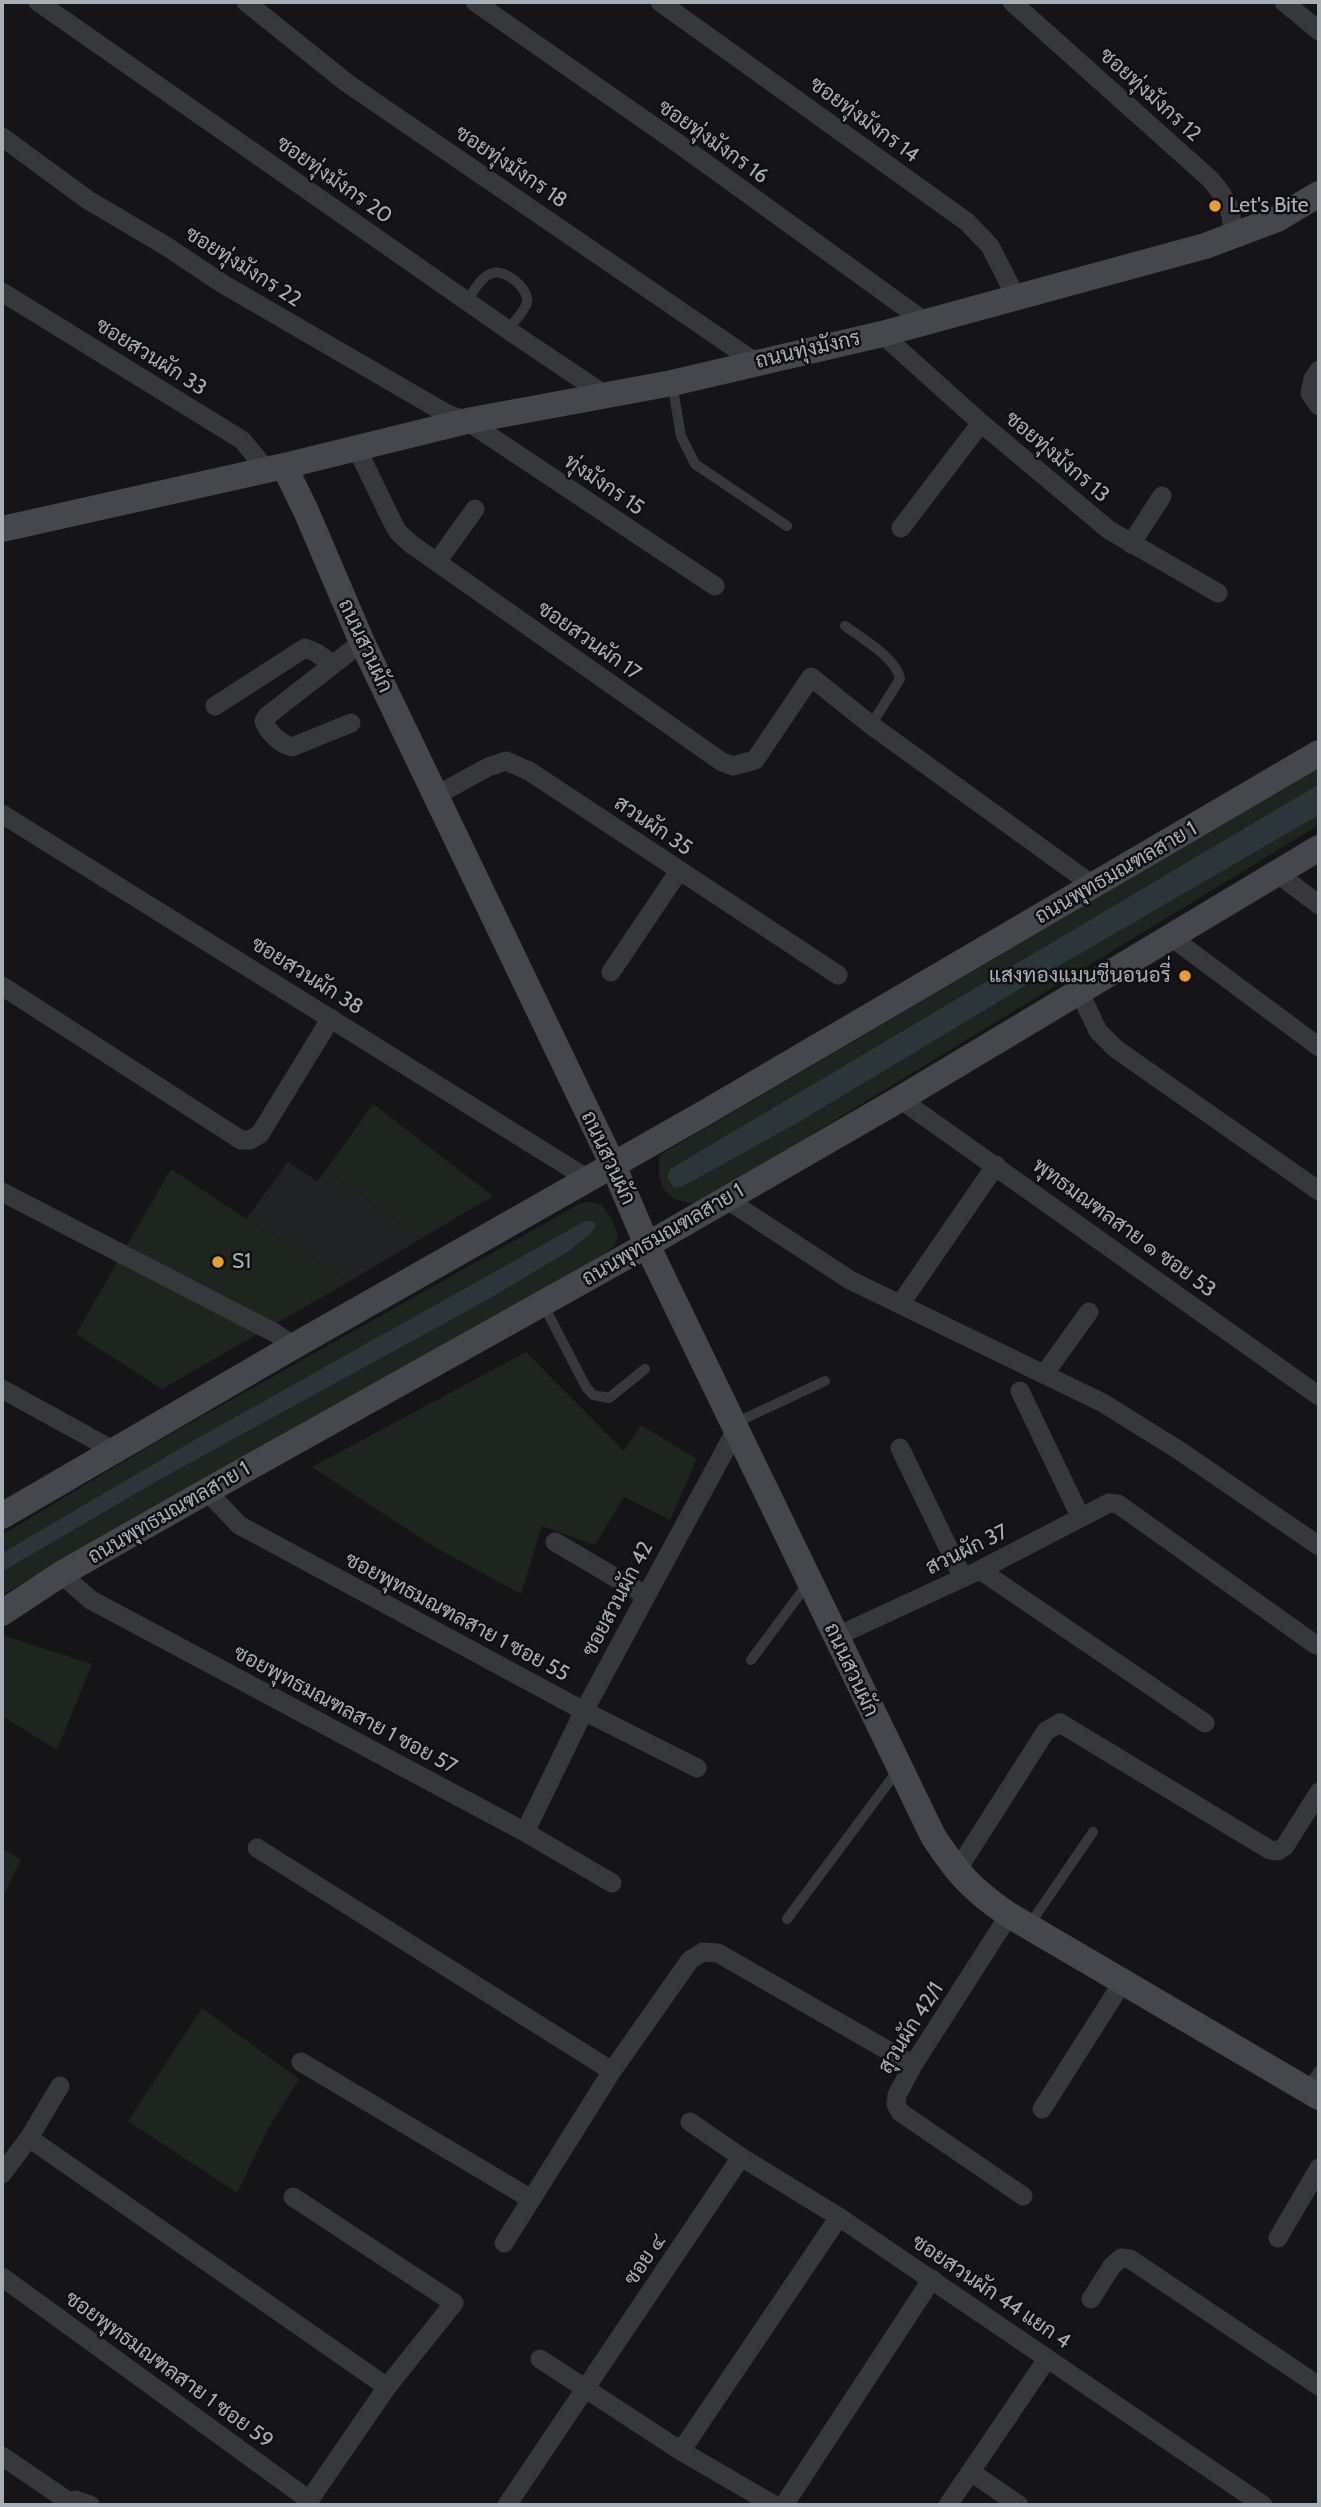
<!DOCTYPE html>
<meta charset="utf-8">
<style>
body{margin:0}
#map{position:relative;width:1321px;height:2507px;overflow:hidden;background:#151517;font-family:Cabin,sans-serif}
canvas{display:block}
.frame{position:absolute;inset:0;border:4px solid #a8aeb6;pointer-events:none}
</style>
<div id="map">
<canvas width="1321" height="2507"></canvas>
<div class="frame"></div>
</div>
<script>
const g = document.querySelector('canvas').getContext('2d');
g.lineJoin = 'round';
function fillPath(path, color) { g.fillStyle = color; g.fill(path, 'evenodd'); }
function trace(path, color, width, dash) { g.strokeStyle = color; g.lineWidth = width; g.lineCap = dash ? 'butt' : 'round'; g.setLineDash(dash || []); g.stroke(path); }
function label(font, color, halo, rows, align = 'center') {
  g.font = font + ' Cabin,Sarabun,sans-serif'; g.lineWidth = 5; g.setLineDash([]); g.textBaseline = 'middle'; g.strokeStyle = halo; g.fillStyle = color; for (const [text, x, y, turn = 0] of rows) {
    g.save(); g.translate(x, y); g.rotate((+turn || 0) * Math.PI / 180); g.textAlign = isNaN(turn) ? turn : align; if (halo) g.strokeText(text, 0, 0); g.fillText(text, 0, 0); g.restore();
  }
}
fillPath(new Path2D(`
 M288,1162l29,19 9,-11 96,68 -72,43 -104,-62z`), '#212224');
fillPath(new Path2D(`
 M1319,768v16l-649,385 -3,8 7,11 8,-1 117,-65 236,-142 284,-165v10l-620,378c-33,1 -44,-18 -39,-48z
 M373,1104l120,92 -71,42 -96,-68z
 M171,1169l75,50 104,62 -188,108 -86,-55z
 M592,1202l10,3 10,15 6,15 -3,11 -17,12 -435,243 -161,94v-23l157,-92 330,-181 80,-48 19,-15 7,-10 -3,-5h-7l-389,218 -194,114v-18l151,-91 428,-241z
 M526,1352l98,99 17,-26 56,34 -27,61 -46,-23 -29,48 -53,-19 -21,68 -90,-49 -119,-78z
 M2,1635l90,29 -35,86 -55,-34z
 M2,1848l19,12 -19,39z
 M202,2008l97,71 -32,52 -30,62 -109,-72z`), '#1e251e');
fillPath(new Path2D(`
 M1319,784v31l-284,165 -236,142 -117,65 -8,1 -7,-11 3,-8z
 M585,1221h7l4,5 -8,10 -19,15 -80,48 -330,181 -157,92v-19l194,-114z`), '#2c353a');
trace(new Path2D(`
 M467,301c7,-10 14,-25 26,-28 12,-4 36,15 34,29 -2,9 -13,20 -19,27
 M672,383l9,53 14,28 92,62
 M845,626c17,12 52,33 55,53l-29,46
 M544,1306l42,81 7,8 16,3 36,-29
 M735,1423l90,-42
 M751,1660l58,-78
 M787,1919l111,-149
 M1030,1924l63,-92
 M1306,2089l13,-18`), '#37383c', 10);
trace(new Path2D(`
 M38,2l473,330 94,63
 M246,2l101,81 408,279
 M475,2l204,142 245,177
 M660,2l307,220 23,24 26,51
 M1012,2l198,177c18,21 22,29 23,57
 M1284,2l35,29
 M2,137l86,63 78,46 57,38 224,130 20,7 248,165
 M2,292l240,148 25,30
 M882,334l99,89 128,107 109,63
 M1319,370l-6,9 -3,14 9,13
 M356,447l36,74 6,11 13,12 311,218 11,4 22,-6 56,-83 60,48 223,161
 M901,528l80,-105
 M1131,544l31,-48
 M437,562l38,-53
 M215,706l90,-58 10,4 18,12
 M351,723l-59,24c-11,-3 -24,-14 -28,-26l3,-5 95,-74
 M437,795l51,-28 18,-6 23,10 38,25 271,179
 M2,814l586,365
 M1278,874l41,31
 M1171,937l148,110
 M611,972l68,-101
 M2,986l239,154h9l10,-6 71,-116
 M1079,991l19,40 18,18 203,142
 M900,1099l419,297
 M2,1192l273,141 19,13
 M726,1199l124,81 253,123 74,46 142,97
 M901,1303l95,-138
 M1045,1373l44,-61
 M2,1389l111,61
 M1020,1391l60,125
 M900,1448l63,130
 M207,1491l32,34 345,186 113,57
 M555,1542l90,53
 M980,1570l225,153
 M61,1574l30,26 434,232 87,51
 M835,1637l145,-67 129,-67 9,1 198,141
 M525,1832l59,-121 153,-283
 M257,1848l355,223
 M956,1872l90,-141 14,-8 210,127 8,1 7,-5 34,-54
 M1009,1915l-96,150 -16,30 -1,9 4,8 123,84
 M301,2062l230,137
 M1042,2109l80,-126
 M690,2122l51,35 98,60 424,288
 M29,2138l31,-52
 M2,2174l27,-36 358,249
 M293,2197l161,106 -67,84 -81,118
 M1278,2238l41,-70
 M504,2243l108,-172 78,-111 13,-8 15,1 195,112
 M2,2277l307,223
 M1091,2299l21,-33 9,-8 9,1 189,127
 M540,2359l141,92 93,54
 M681,2451l158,-234
 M2,2456l66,45
 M971,2472l48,33
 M63,2505l12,-5 15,5
 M507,2505l234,-348
 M784,2505l148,-226
 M948,2505l99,-146`), '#37383c', 19);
trace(new Path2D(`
 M284,466l183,-45 205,-38 210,-49 323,-88 72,-27 42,-25
 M2,529l282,-63 22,45 56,131 251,523 34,80 286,591c25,38 39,54 76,79l310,182
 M2,1516l292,-170 407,-231 618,-362
 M2,1613l59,-39 146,-83 440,-246 253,-146 419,-251`), '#45474c', 26);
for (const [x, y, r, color] of [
 [1215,206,7,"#e59e3f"],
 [1185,976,7,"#e59e3f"],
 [218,1262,7,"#e59e3f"]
]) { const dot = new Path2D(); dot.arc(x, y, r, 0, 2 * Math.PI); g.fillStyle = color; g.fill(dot); trace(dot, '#101012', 2.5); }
label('21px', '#a8aeb6', '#101012', [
 ["ซอยทุ่งมังกร 12",1150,95,42],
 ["ซอยทุ่งมังกร 14",864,120,36],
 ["ซอยทุ่งมังกร 16",713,142,35],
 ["ซอยทุ่งมังกร 18",511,167,34],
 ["ซอยทุ่งมังกร 20",334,180,35],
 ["ซอยทุ่งมังกร 22",243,267,32],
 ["ถนนทุ่งมังกร",808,350,-13],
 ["ซอยสวนผัก 33",151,357,32],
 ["ซอยทุ่งมังกร 13",1057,457,40],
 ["ทุ่งมังกร 15",604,485,34],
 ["ซอยสวนผัก 17",589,641,35],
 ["ถนนสวนผัก",365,646,65],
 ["สวนผัก 35",653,826,34],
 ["ถนนพุทธมณฑลสาย 1",1116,873,-30],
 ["ซอยสวนผัก 38",307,976,32],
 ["ถนนสวนผัก",608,1158,65],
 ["พุทธมณฑลสาย ๑ ซอย 53",1124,1228,36],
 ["ถนนพุทธมณฑลสาย 1",663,1235,-30],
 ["ถนนพุทธมณฑลสาย 1",169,1513,-30],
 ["สวนผัก 37",967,1550,-26],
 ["ซอยสวนผัก 42",618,1599,-62],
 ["ซอยพุทธมณฑลสาย 1 ซอย 55",457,1617,28],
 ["ถนนสวนผัก",851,1670,65],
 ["ซอยพุทธมณฑลสาย 1 ซอย 57",345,1710,28],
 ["สุวนผัก 42/1",911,2028,-58],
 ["ซอย ๔",645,2260,-56],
 ["ซอยสวนผัก 44 แยก 4",991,2292,34],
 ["ซอยพุทธมณฑลสาย 1 ซอย 59",169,2370,36]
]);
label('21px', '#a8aeb6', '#101012', [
 ["Let's Bite",1229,206],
 ["แสงทองแมนชีนอนอรี่",1171,976,"right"],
 ["S1",232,1262]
], 'left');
</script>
